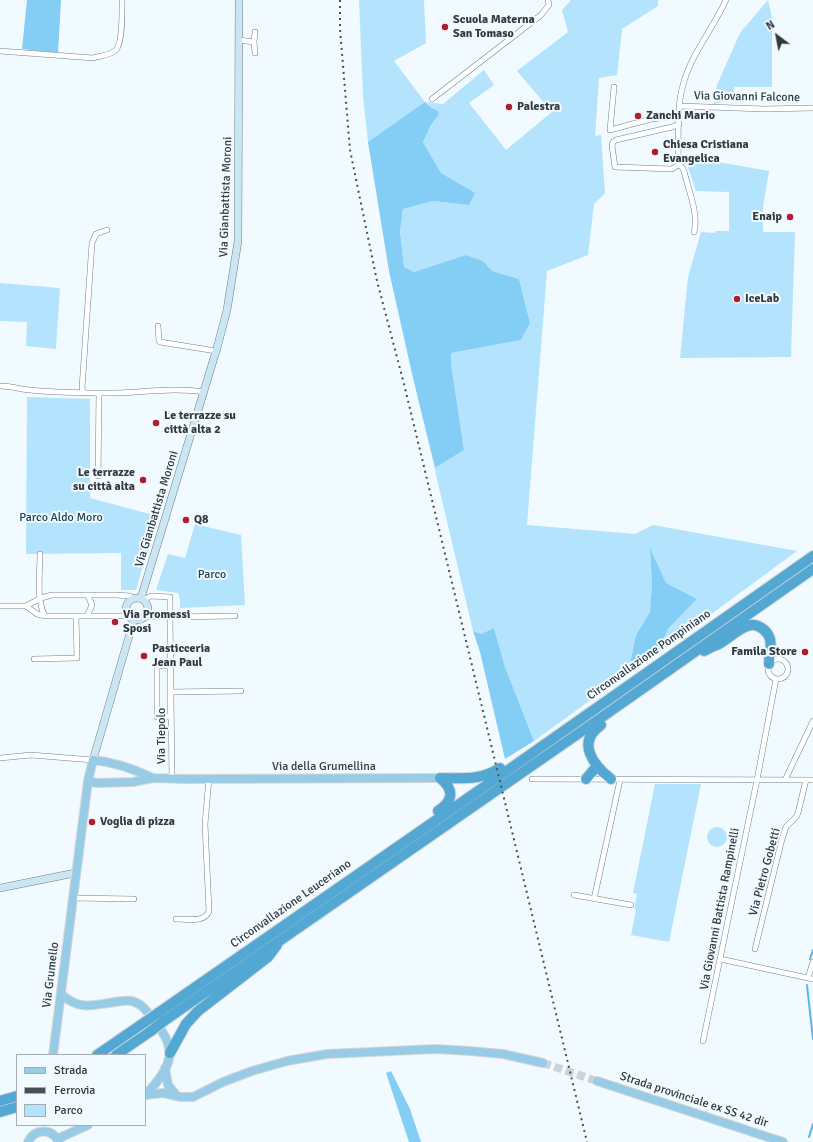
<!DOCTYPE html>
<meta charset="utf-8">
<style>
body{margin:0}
#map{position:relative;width:813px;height:1142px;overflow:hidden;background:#f1faff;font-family:Signika,sans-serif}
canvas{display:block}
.legend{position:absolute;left:16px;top:1054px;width:130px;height:72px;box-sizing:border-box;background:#f1faff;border:1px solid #a4adb2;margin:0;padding:5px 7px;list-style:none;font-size:12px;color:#31393e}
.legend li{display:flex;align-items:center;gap:8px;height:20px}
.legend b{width:20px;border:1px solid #a4adb2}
.north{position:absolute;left:757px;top:16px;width:40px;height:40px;-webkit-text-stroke:3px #f1faff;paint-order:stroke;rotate:328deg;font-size:11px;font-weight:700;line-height:16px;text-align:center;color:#31393e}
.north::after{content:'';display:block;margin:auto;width:14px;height:18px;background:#31393e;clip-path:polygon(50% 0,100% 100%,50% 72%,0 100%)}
</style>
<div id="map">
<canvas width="813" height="1142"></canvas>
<ul class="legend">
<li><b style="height:5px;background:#98cbe5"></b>Strada</li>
<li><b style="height:5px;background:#485055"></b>Ferrovia</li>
<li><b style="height:11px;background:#b4e3fd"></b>Parco</li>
</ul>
<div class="north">N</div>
</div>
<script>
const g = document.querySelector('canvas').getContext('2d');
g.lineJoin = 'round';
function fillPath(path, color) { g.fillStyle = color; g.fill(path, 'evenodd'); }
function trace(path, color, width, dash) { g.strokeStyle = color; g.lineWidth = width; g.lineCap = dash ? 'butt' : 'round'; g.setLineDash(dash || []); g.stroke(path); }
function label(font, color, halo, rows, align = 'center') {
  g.font = font + ' Signika,sans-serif'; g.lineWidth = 4; g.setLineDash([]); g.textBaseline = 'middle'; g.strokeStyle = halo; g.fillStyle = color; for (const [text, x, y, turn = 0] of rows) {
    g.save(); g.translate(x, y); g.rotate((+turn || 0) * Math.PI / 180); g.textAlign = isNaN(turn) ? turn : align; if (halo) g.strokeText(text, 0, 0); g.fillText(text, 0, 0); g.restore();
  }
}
fillPath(new Path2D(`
 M359,0h65l2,43 -32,18 31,41 18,2 41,-34 10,15 -25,18 37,47 46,-38 -35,-41 51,-39 -6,-22 9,-10h87v6l-36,23 -5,46 -18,3 -4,58 6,-1 4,58 -11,11 -6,51 -41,16 -20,254 108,9 18,-9 144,26 -140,103 11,-25 29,-30 -31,-16 -16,-34 2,35 -2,28 -14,23 -8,38 -94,68 -29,-74 -11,-39 -13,6 -8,-3 -37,-156 -1,-7 29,-18 -13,-86v-11l70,-13 9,-17 -11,-44 -27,-8 -9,-10 -17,-6 -52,17 -10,-5 -4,-36 3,-22 30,-8 36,4 -6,-19 -7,-4 -15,-9 -18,-31 8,-17 8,-11 -1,-3 -6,-3 -6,-6 -58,40 -5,-46z
 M768,0l4,18v69h-38v12l-20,5 3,-19 23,-52z
 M684,156l85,15 -6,36v25h32l-4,125 -111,1 8,-81 13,-45 14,1 1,-2h13v-39l-33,-1z
 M0,283l60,5 -4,61 -30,-3 1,-24 -27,-1z
 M27,397l63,2v99l67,18 -21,74h-15v-37l-95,1z
 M195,524l46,11 4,70 -65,3v-8l-2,-7 -22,-3 12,-36 17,4z
 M655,784h46l-32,158 -38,-7 5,-25 -2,-1 3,-15 -4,-1z
 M707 837a10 10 0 1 1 20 0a10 10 0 1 1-20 0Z`), '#b4e3fd');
fillPath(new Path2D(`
 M27,0h34l-3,53 -36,-4z
 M425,102l7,6 6,3 1,3 -8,11 -8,17 18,31 34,20 -6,12 -36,-4 -30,8 -3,22 4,36 10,5 52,-17 17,6 9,10 27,8 11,44 -9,17 -70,13v11l13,86 -29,18 -22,-90 -24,-107 -21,-129z
 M650,548l16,35 31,16 -29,30 -11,25 -29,19 8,-38 14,-23 2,-28z
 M494,628l11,39 29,74 -29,18 -25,-107 -7,-21 8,3z
 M391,1071l19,38 11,33h-12l-23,-69z`), '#84cdf4');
trace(new Path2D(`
 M810,959l3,-9
 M807,985l6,54
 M809,1137l4,-13`), '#56b6e7', 2);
trace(new Path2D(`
 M543,1063l54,18`), '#cbd3d8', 8, [8, 4]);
const street = new Path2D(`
 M239,40l15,2 1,-10
 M254,42l1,11
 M0,51l93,7c7,-2 18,-3 23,-8 7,-8 6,-39 6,-50
 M614,87l-4,43 41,-11 28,-3
 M432,99l109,-84 8,-10 -1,-5
 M680,106l84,3 49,-1
 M678,165c1,-26 -2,-55 5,-80 8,-31 30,-56 43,-85
 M678,165l-6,4 -57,-2 -3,-21 1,-4 3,-2 56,-13 7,-3
 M678,165l4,2 2,4c4,18 15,43 10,61
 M158,326l1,15 1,1 56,9
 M0,386c11,0 20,3 30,4 26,3 53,3 79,3 32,0 64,-6 95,-1
 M83,392l-1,-4 10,-145 4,-9 11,-4
 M98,476l1,-83
 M40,554c0,19 -4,46 5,62
 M0,606h26l15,-8 11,-3h64l14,1 4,2
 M26,606l11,8 8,2h85
 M87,616l5,-11 -4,-9
 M141,619l6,-2h23v-20l-19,-1 -8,4
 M34,659l43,-1 -1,-42
 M768 669a10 10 0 1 1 20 0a10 10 0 1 1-20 0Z
 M157,666h13v51h-13z
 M171,692l70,-1
 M0,758l31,-3 62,5
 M172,779l-2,-162 65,-1
 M532,779l281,1
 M785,780l28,-59
 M574,895l57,10
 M73,898l61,1
 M594,899l26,-119
 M176,919c11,0 29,4 33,-8l-4,-87 4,-46
 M755,949l27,-110 4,-12 10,-10 2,-4 8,-33
 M720,959l93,20
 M808,978l5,-16
 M703,1041l54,-261 19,-101`);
const secondary = new Path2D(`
 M141,598l76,-250 10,-38 11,-69 1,-241
 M126 609a11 11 0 1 1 22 0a11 11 0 1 1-22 0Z
 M93,760l41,-141
 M0,888l75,-15`);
const primary = new Path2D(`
 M88,781l9,2 36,-1 20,-4 31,1 256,-1
 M61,994c19,17 31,11 54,8 6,-1 11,-2 16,-1 11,2 16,11 23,19 5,8 12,15 14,24 7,19 -11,39 -23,51
 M53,1055l35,-274 5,-21c21,2 41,9 60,18
 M165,1068l3,17 9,11
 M597,1081l186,61
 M145,1095l18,-2 18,4h12l30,-15 29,-11 35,-10 40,-7 108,-5 35,2 33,3 40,9
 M57,1139l31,-14
 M28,1142c7,-14 24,-14 31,0`);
const highway = new Path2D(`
 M704,651c5,-3 10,-5 15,-7 9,-5 22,-18 32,-19 9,-1 17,7 19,14 2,8 -1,17 -1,25
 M601,725c-25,17 -8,40 10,54
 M440,778c24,0 39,3 60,-10
 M586,779l11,-13
 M438,811c15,-10 17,-21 2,-33
 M158,1013l343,-238 312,-219
 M164,1021l431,-299 218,-153
 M170,1053l16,-29 12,-13 70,-54 9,-12
 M97,1055l48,-33
 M116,1055l35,-24
 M0,1101l17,-5
 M0,1112l17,-5`);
trace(street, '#6e828d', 6);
trace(secondary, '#6e828d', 8);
trace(primary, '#d6d7d8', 10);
trace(highway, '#d6d7d8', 12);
trace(street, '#fff', 5);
trace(secondary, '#cbe5f2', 7);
trace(primary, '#98cbe5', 8);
trace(highway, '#53a8d3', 10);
trace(new Path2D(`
 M340,0v29l10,121 27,131 27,103 183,758`), '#485055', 2, [2, 4]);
const highwayBridge = new Path2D(`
 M145,1022l13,-9
 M151,1031l13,-10`);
trace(highwayBridge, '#d6d7d8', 12, []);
trace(highwayBridge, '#53a8d3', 10);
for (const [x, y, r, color] of [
 [445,27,4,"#b01e2b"],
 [509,107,4,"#b01e2b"],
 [638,116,4,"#b01e2b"],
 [655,152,4,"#b01e2b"],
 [790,217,4,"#b01e2b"],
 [737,299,4,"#b01e2b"],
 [156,423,4,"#b01e2b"],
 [143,480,4,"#b01e2b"],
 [186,520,4,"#b01e2b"],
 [115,622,4,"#b01e2b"],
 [805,652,4,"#b01e2b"],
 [144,656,4,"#b01e2b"],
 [92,822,4,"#b01e2b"]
]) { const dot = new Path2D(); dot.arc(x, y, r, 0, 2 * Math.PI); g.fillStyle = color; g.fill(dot); trace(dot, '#f1faff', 1.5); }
label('bold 12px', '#31393e', '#f1faff', [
 ["Scuola Materna",453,20],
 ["San Tomaso",453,34],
 ["Palestra",517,107],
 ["Zanchi Mario",646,116],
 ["Chiesa Cristiana",663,145],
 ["Evangelica",663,159],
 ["Enaip",782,217,"right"],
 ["IceLab",745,299],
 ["Le terrazze su",164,416],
 ["città alta 2",164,430],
 ["Le terrazze",135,473,"right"],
 ["su città alta",135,487,"right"],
 ["Q8",194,520],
 ["Via Promessi",123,615],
 ["Sposi",123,629],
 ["Pasticceria",152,649],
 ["Jean Paul",152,663],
 ["Famila Store",797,652,"right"],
 ["Voglia di pizza",100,822]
], 'left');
label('12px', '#31393e', '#f1faff', [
 ["Via Giovanni Falcone",747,97,1],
 ["Via Gianbattista Moroni",226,197,-88],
 ["Via Gianbattista Moroni",157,509,-73],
 ["Circonvallazione Pompiniano",649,655,-35],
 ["Via Tiepolo",162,736,-90],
 ["Via della Grumellina",324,767],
 ["Via Pietro Gobetti",765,872,-75],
 ["Circonvallazione Leuceriano",291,904,-35],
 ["Via Giovanni Battista Rampinelli",720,909,-79],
 ["Via Grumello",51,975,-83],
 ["Strada provinciale ex SS 42 dir",694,1100,18]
]);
label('12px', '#184256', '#f1faff', [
 ["Parco Aldo Moro",61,518],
 ["Parco",212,575]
]);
</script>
